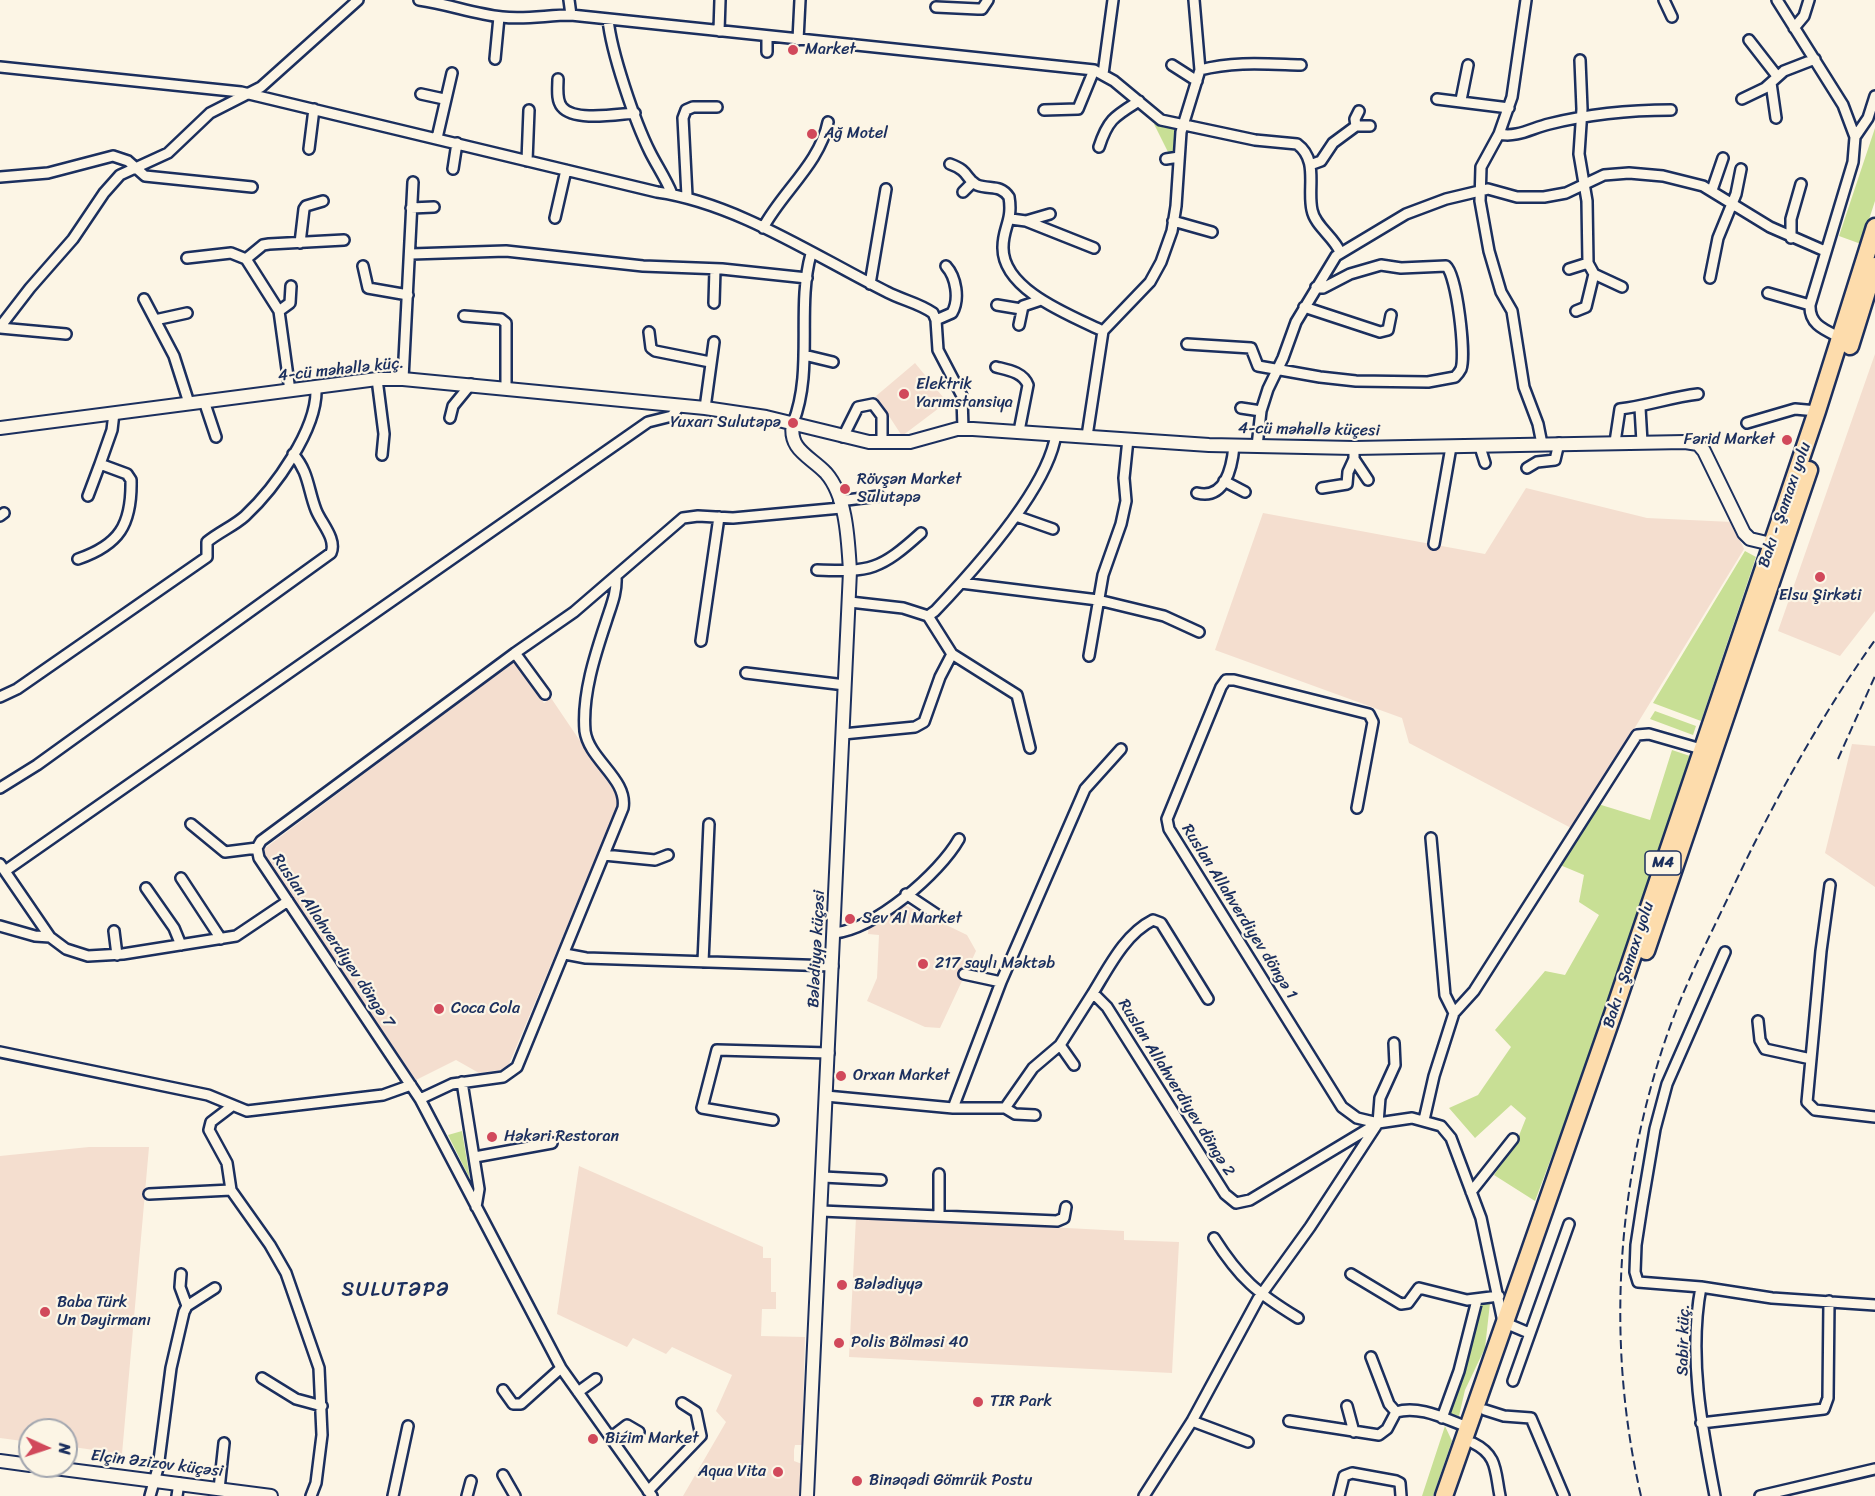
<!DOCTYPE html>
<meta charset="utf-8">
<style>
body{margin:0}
#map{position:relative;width:1875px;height:1496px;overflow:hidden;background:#fcf5e5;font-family:Sriracha,sans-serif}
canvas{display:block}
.north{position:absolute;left:18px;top:1418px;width:60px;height:60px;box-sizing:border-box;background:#fcf5e5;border:2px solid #a2a6af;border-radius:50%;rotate:93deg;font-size:16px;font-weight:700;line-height:24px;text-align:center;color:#1b2f5e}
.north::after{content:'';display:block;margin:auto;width:21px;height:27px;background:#d1495b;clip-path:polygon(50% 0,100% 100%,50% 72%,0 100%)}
</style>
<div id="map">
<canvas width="1875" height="1496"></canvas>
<div class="north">N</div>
</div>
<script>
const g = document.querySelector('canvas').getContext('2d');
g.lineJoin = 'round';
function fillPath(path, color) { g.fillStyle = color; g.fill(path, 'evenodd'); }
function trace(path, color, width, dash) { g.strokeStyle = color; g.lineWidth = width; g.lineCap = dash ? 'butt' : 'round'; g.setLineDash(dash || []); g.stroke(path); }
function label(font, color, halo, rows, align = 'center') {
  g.font = font + ' Sriracha,sans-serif'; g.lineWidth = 4.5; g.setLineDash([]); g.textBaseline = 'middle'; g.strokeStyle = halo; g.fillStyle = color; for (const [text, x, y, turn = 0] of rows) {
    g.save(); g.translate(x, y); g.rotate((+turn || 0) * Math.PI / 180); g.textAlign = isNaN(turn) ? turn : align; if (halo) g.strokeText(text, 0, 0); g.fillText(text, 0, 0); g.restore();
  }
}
fillPath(new Path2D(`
 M1875,354v257l-35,45 -62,-25z
 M915,363l32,39 -45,34 -26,-40z
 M1526,488l121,30 85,4 12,27 -171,280 -164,-86 -7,-25 -187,-68 48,-137 222,41z
 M514,661l30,42 7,-5 69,102 -113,269 -28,4 -23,-13 -40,20 -156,-228z
 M1852,744l23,2v141l-50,-34z
 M905,905l62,30 9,16 -36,77 -15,-1 -58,-26 10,-23 2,-43 -11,-1 1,-8z
 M89,1147h60l-27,307 -56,-8v-16h-36v12l-30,-4v-282z
 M579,1166l184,81v11h8v34h5v17h-14l-1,27 44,1 -3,108h-7l-1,5v11l8,3 -2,32h-117l43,-74 -10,-11 16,-36 -60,-28 -6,7 -33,-16 -6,9 -70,-33z
 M856,1217l268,14v9l55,2 -7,131 -323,-16z`), '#f4decf');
fillPath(new Path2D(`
 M1154,124l23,2 -2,26 -6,2z
 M1875,128v73l-14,43 -22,-8z
 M1745,551l11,6 -55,164 -48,-18z
 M1655,711l41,15 -3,9 -43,-16z
 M1672,750l21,7 -81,239 -77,205 -41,-26 22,-32 10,-25 -15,-13 -36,33 -26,-30 29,-13 33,-48 -16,-17 50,-59 20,4 34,-60 -20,-13 5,-27 -24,-10 38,-61 52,16z
 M462,1131l8,48 -22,-44z
 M1490,1303l-5,45 -20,42 -6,26 -9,-2 28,-109z
 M1445,1426l7,15 -19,55h-11z`), '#c8df95');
const minor = new Path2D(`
 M419,0c29,4 55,14 83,17 23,3 46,-2 69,-2l523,55 20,11 47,39 94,20 42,4c22,16 10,44 15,66 3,16 22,27 28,42
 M569,0l2,15
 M1526,0l-14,97 -13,37 -18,33 -1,34 9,50 12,41 11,19 12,76 14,37 4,20
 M1664,0l8,17
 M1777,0l66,105 12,32 -2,25 -43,143c-1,20 15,25 31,33
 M936,7l42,2h4l6,-9
 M608,19c3,33 27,103 42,133 7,14 16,27 22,42
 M1794,28l10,-12 5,-16
 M719,31l1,-31
 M767,37v15
 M798,40l2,-40
 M1749,40l28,36
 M495,59l4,-42
 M1580,60l2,49 -3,45 8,47 1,62 6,11 28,13
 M1172,65l25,16
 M0,67l241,25 416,100c79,11 158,64 230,100 15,8 32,11 46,21l3,7 2,30 24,46 1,33
 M1200,70c34,-9 66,-6 101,-5
 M1103,74l10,-74
 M558,79c0,9 -2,21 4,28 12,15 56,7 73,6
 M1771,83l5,35
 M421,94l23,5
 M1437,99l72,9
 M1742,99l23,-11 19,-17 31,-12
 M1461,100l7,-35
 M1044,110l34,-1 16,-39
 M1356,126h14
 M1499,134c18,4 33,-6 50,-10 40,-10 81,-14 122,-14
 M1855,137l13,-19 7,-22
 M437,138l15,-65
 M1099,147c9,-28 16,-31 40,-46
 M309,149l5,-40
 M1166,159l13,-2
 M527,161l2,-51
 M950,164c20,7 15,15 27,21 13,5 23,-1 32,12 4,24 -6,30 -6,50 -1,43 69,69 100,84
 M1310,165l11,-4 12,-18 23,-17 -1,-7 4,-8
 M453,169l4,-26
 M0,177l48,-4 65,-17 15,5 17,15 107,11
 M1712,190l11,-32
 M963,192l10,-10
 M687,196l-4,-78 3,-8 7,-3h24
 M411,208l23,-1
 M555,218l11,-48
 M1011,219l15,2 68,27
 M1026,221l24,-7
 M1173,221l39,11
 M763,228c19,-36 57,-65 65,-106
 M1791,238v-19l10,-35
 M300,243l4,-34 2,-3 17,-5
 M411,254l95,-3 137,15 79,3 85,9
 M187,258l44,-5 15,6 33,52 11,80
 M246,259l17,-14 6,-1 75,-4
 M363,266l5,22 40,7
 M1569,269l19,-6
 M1710,278l8,-40 18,-44 5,-25
 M870,284l16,-95
 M1768,293l42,12
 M144,299l30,57 15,47
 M714,303l1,-34
 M997,305l24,4
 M1304,307l76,25 8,-2 3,-15
 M279,311l11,-8 1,-17
 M1576,311l10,-4 8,-33
 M464,316l37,3 5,4v65
 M155,320l32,-7
 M936,320l16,-7c8,-14 4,-36 -6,-47
 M1019,325l4,-19 18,-6
 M0,327l30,-39 43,-49 31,-46 16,-18 48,-22 42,-40 51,-26 97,-87
 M0,328l66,6
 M649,332l2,16 4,3 55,11
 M1187,344l64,4 7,18 62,11 36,4 72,1 27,-5c2,-2 5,-6 6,-8 5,-14 -4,-94 -15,-103l-45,2 -20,-3 -31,9 -27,14 -7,-1
 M804,355l29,7
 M996,367c12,3 27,5 32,18l-9,46
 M377,379l7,55 -2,21
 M403,379l10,-197
 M204,401l12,36
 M705,408l9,-66
 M1241,408l20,3
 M1640,408l2,34
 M450,418l3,-12 18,-22
 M793,423c21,-53 3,-115 18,-169
 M1747,423l48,-14 22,2
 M1087,436l16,-105 47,-49 11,-20 11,-31 4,-25 5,-74 19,-62 -6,-70
 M843,437l15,-30 15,-3 9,12v26
 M1615,442l5,-33c27,-3 51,-12 78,-15
 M1257,446l4,-35 7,-22 15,-31 13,-36 40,-66 70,-42 40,-15 42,-10 29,8h27l22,-4 38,-18 25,-2 34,3 40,10 67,41 55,24
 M1480,447l5,16
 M1354,454v5l14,21
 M1527,468l10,-6 18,-2 4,-17
 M1224,481l21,11
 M1322,488l25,-4 1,-12 6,-13
 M1197,493c28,7 35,-25 37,-47
 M88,496l12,-32
 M839,501l40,-5
 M0,516l4,-3
 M1016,516l37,13
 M1434,544l17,-97
 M78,559c41,-14 54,-34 53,-79l-4,-6 -27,-10 12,-34 2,-17
 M817,570c54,2 63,0 104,-37
 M961,583l137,17 66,16 35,16
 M850,602l53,6 25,8 7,-5c38,-40 113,-122 121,-177
 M928,616l24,38 65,41 13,53
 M701,641l18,-124
 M515,653l30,41
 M1089,656l14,-81 18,-51 5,-23 -2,-23 4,-39
 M746,673l99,12
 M0,697l17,-8 190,-132v-15c12,-10 27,-16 38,-26 29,-27 73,-87 71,-128
 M843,734l72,-7 9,-5 16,-45 12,-23
 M0,788l37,-23 294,-212c6,-14 -10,-30 -15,-43 -8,-20 -7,-38 -23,-56
 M1357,808l16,-86 -4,-8 -135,-34h-8l-5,7 -54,132 2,10 173,278 15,11 21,5
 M191,824l34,28 32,-4
 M1431,838l14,157 9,18
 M604,855l51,5 13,-5
 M0,864l50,73 16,12 22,7 35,-2 113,-18 52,-35
 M5,871c215,-149 429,-299 643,-449l24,-6 8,-11
 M181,878l40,61
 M1830,885l-9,66 -14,151 8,8 60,7
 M146,888l28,40 7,17
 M906,894l33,22
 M0,926l35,10 15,1
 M114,931l3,24
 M835,933c41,-5 104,-59 124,-94
 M565,954l21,4 247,8
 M703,962l6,-138
 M964,974l37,8
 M1093,993c16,-26 32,-59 60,-73l8,3 47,76
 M1758,1021l2,19 5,9 46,10
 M1060,1045l14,20
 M0,1052l208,43 39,16 136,-16 28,-10
 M462,1082l17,107 -3,18
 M826,1096l127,12h52l28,-40 27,-23 33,-52 14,14 118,187 11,9 14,-3 128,-77 34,-5 29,8 10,12 30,80 22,104 26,11
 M420,1099l32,-15 51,-7 14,-10 106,-259c5,-29 -34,-48 -38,-77 -3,-36 10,-76 21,-109 5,-16 11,-29 10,-45
 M232,1106l-21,16 -2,8 18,33 4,27 39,55 16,28 33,95 3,67 -6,48 -5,13
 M953,1108l48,-126 84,-193 36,-40
 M1005,1108l10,6 20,1
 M773,1120l-71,-12 15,-58 112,3
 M1424,1120l10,-44 20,-63 20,-22 163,-256 12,-1 52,15
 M475,1157l77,-14
 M823,1177l58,3
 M1471,1192l42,-53
 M149,1194l82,-4
 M821,1211l236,10 7,-3 2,-11
 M939,1216v-42
 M1214,1238c26,41 43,55 84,80
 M181,1274l-1,13 7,19
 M1351,1274l50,30 7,-1 11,-15 48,12 32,-4
 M1701,1287l-63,-5 -3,-10 1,-27 6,-39 13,-77 12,-45 58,-132
 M1371,1357l18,47 7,8c24,-7 49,7 72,15
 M262,1378l34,21 26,7
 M1513,1381l56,-157
 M503,1390l10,14h8l40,-36
 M578,1392l18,-13
 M1347,1406l7,26
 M1485,1410l19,6 27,2 33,78
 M1442,1418l17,-47 18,-71
 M1192,1421l56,21
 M1289,1421l90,14 8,-6 9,-17
 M1701,1423l123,-14 4,-11 1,-97
 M610,1438l17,-13 12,7
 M1473,1443c25,12 22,29 27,53
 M503,1475l12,21
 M219,1489l5,-46
 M648,1491l53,-55 -5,-24 -14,-9
 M150,1496l8,-28 13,-100 13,-56 3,-6 28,-18
 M177,1496l2,-13
 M393,1496l15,-70
 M467,1496l4,-15
 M652,1496l-91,-128 -141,-269 -161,-241 -2,-10 4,-7 254,-188 59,-41 109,-94 15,-2 35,2 108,-10
 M1144,1496l48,-75 66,-122 52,-72 68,-104 2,-25 15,-33 -1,-22
 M1339,1496l5,-20 8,-3 44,8 4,2 1,13
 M1715,1496c-13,-68 -27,-140 -14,-209l71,11 103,7
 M1760,1496l115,-27`);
const tertiary = new Path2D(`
 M793,423c-5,27 17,33 33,50 21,24 22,68 24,98l-43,925
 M0,428l377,-49h26l302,29 61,9 103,25h41l47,-13h16l236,16 145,3 331,-6 13,2 6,7 40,82 6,6 21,5
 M0,1461l30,4
 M39,1466l232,30`);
const trunk = new Path2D(`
 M1850,346l25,-80
 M1646,951l163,-481
 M1444,1496l169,-482 204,-603 58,-184`);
trace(minor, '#1b2f5e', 14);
trace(tertiary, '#1b2f5e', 16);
trace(trunk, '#1b2f5e', 21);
trace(minor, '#fcf5e5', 9);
trace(tertiary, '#fcf5e5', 12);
trace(trunk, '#fddcac', 16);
trace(new Path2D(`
 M1838,759l37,-83
 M1641,1496c-35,-151 -25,-311 25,-458 18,-53 45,-104 69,-155 40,-84 86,-167 140,-243`), '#1b2f5e', 2, [9, 4.5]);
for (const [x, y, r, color] of [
 [793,50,6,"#d1495b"],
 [812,134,6,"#d1495b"],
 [904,394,6,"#d1495b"],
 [793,423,6,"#d1495b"],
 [1787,440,6,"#d1495b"],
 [845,489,6,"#d1495b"],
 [1820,577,6,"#d1495b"],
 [850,919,6,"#d1495b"],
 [923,964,6,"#d1495b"],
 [439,1009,6,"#d1495b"],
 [841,1076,6,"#d1495b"],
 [492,1137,6,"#d1495b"],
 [842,1285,6,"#d1495b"],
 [45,1312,6,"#d1495b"],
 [839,1343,6,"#d1495b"],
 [978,1402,6,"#d1495b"],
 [593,1439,6,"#d1495b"],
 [778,1472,6,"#d1495b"],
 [857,1481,6,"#d1495b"]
]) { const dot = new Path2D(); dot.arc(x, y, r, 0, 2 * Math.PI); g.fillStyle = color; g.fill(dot); trace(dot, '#fcf5e5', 2); }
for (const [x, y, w] of [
 [1663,863,36]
]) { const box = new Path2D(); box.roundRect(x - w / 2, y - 12, w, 24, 4.5); g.fillStyle = '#fcf5e5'; g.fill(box); trace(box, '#1b2f5e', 1.5); }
label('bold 15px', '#1b2f5e', null, [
 ["M4",1663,863]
]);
label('16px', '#1b2f5e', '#fcf5e5', [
 ["Market",805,50],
 ["Ağ Motel",824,134],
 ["Elektrik",916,385],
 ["Yarımstansiya",916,403],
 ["Yuxarı Sulutəpə",781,423,"right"],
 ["Fərid Market",1775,440,"right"],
 ["Rövşən Market",857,480],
 ["Sulutəpə",857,498],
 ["Elsu Şirkəti",1820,596,"center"],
 ["Sev Al Market",862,919],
 ["217 saylı Məktəb",935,964],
 ["Coca Cola",451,1009],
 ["Orxan Market",853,1076],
 ["Həkəri Restoran",504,1137],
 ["Bələdiyyə",854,1285],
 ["Baba Türk",57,1303],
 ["Un Dəyirmanı",57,1321],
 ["Polis Bölməsi 40",851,1343],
 ["TIR Park",990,1402],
 ["Bizim Market",605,1439],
 ["Aqua Vita",766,1472,"right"],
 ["Binəqədi Gömrük Postu",869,1481]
], 'left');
label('16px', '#1b2f5e', '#fcf5e5', [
 ["4-cü məhəllə küç.",341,370,-6],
 ["4-cü məhəllə küçesi",1309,430,1],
 ["Bakı - Şamaxı yolu",1785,505,-71],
 ["Ruslan Allahverdiyev döngə 1",1239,912,58],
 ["Ruslan Allahverdiyev döngə 7",333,941,56],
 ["Bələdiyyə küçəsi",817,949,-87],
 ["Bakı - Şamaxı yolu",1629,965,-72],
 ["Ruslan Allahverdiyev döngə 2",1176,1088,58],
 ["Sabir küç.",1684,1340,-89],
 ["Elçin Əzizov küçəsi",157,1464,7]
]);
g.letterSpacing = '1.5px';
label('20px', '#1b2f5e', '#fcf5e5', [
 ["SULUTƏPƏ",396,1291]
]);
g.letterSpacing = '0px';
</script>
